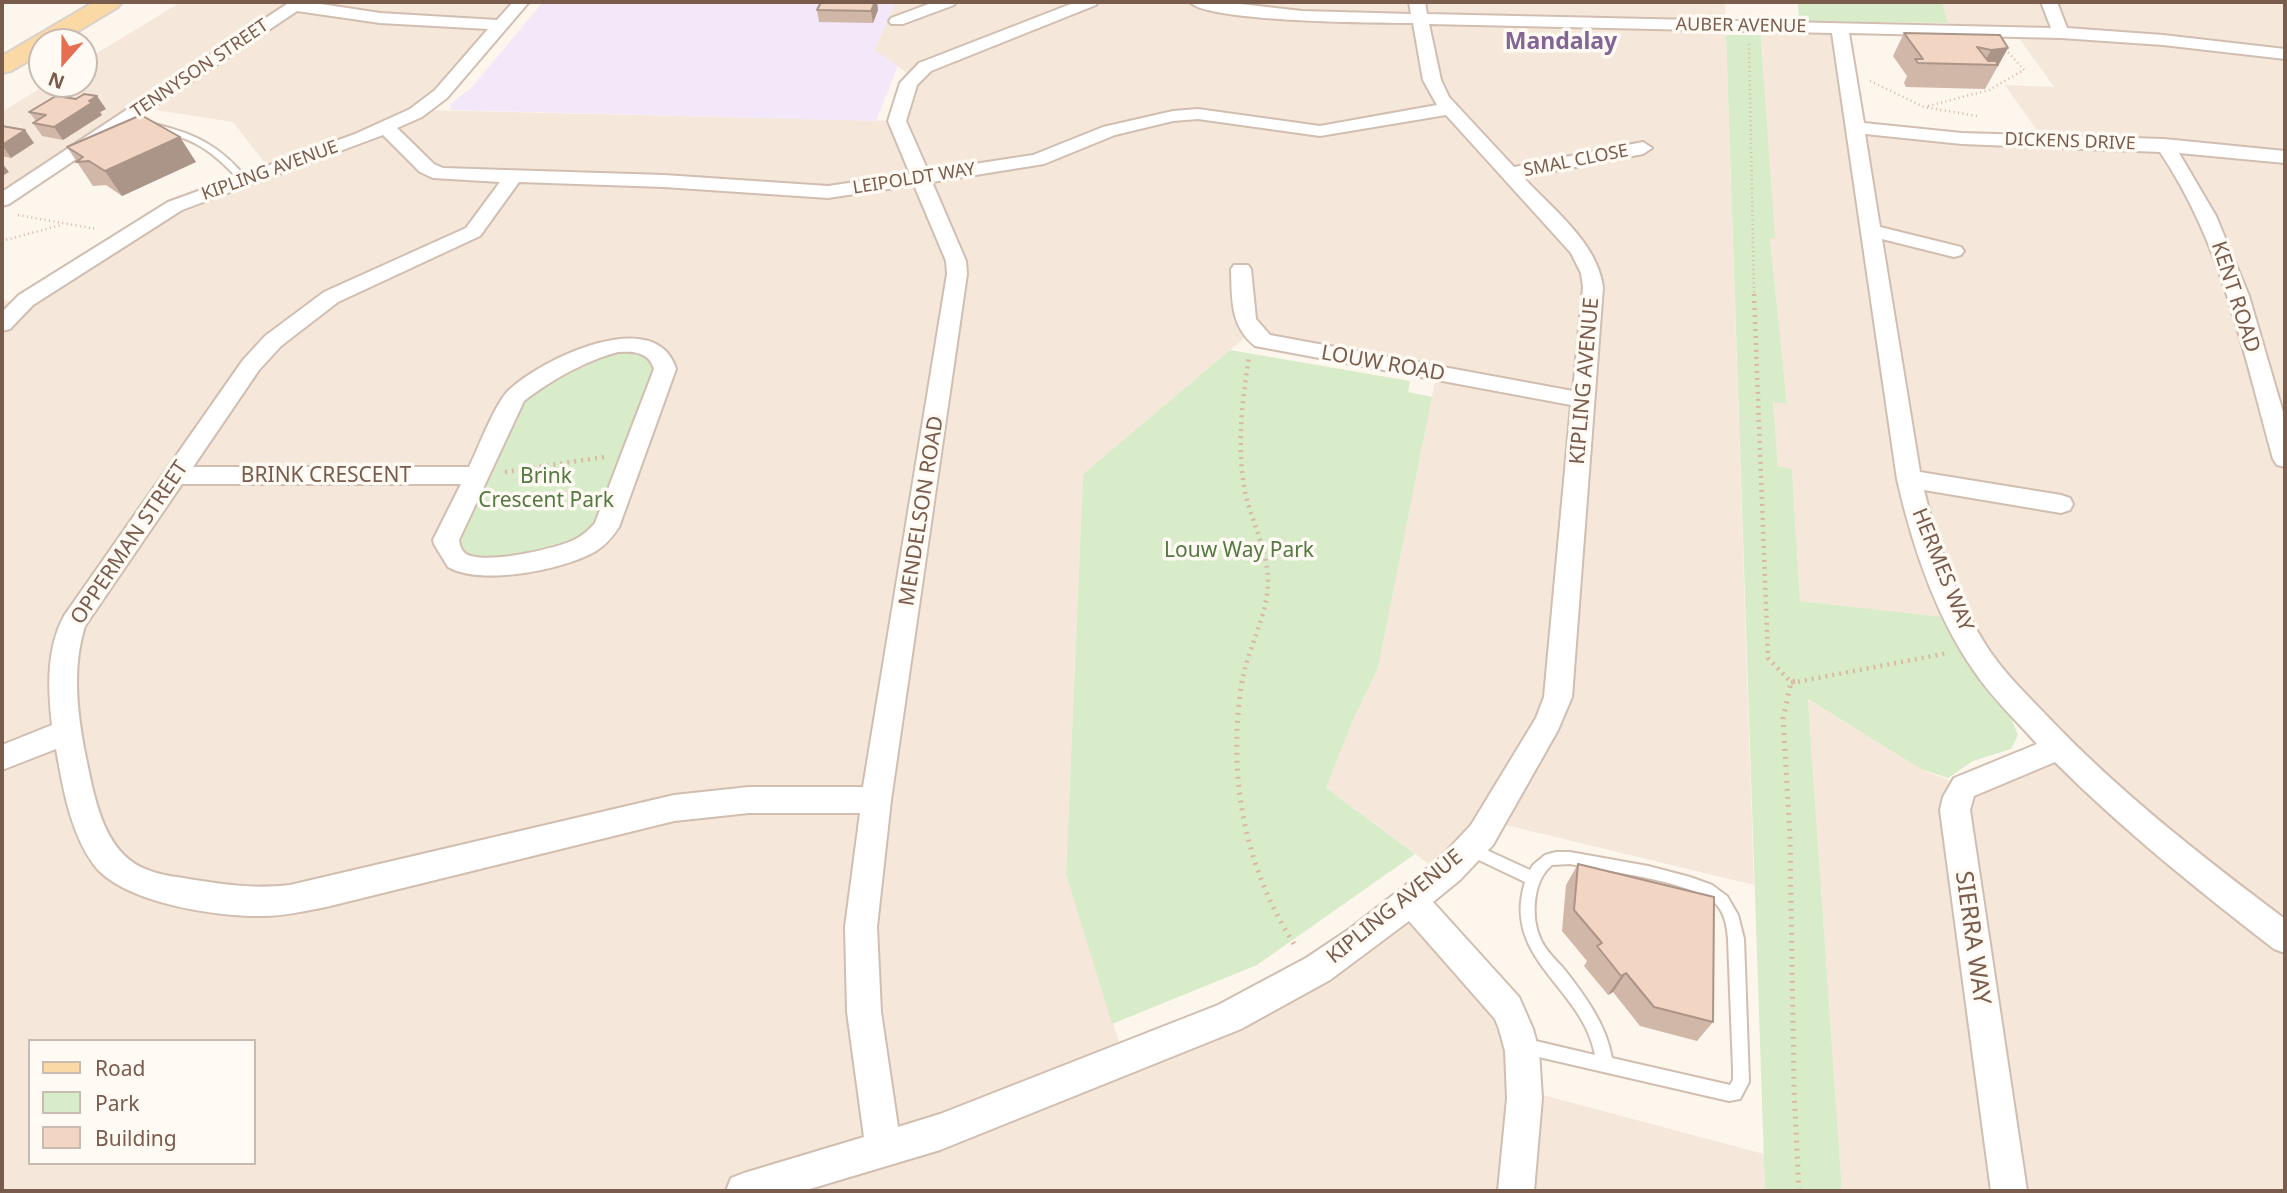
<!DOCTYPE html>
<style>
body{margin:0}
#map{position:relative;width:2287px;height:1193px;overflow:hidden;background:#fdf6ec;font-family:"Noto Sans",sans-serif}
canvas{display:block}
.frame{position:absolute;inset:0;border:4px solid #7a5c4d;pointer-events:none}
.legend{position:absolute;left:28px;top:1039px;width:228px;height:126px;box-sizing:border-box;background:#fffaf3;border:2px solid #cabbb1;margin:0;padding:9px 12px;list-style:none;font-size:21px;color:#7a5c4d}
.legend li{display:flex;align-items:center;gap:14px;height:35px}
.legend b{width:35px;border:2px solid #cabbb1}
.north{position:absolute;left:28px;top:28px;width:70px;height:70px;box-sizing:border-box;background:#fffaf3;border:2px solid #cabbb1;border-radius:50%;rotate:201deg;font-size:19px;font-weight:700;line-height:28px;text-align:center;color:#7a5c4d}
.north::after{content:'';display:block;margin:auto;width:24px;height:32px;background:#e76f51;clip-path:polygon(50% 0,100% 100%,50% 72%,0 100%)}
</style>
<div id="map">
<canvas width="2287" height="1193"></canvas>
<div class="frame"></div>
<ul class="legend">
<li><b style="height:9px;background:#fbd9a5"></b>Road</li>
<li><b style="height:19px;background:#d8ecc9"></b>Park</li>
<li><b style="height:19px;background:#f3d5c3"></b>Building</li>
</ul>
<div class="north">N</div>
</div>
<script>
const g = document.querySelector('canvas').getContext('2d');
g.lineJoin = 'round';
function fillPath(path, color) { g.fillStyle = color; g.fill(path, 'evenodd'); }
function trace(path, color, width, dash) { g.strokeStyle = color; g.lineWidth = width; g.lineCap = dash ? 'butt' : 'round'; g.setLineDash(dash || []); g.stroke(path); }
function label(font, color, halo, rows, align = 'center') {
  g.font = font + ' "Noto Sans",sans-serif'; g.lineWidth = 7; g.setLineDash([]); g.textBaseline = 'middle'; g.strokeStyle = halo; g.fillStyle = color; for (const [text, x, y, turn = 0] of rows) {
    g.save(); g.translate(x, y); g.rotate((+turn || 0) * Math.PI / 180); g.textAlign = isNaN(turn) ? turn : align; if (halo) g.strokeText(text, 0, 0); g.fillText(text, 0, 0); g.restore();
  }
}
fillPath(new Path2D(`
 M181,2h340l-79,92 -19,16 474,11 16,-44 -39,-27 21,-48h830l29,883 -261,-63 -48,54 -119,-88 27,-68 25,-52 58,-292 -187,-42 -166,140 -17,400 57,181 105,-41 183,-117 99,110 18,84 236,63 1,37h-1763v-891l21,4 135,-88 113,-45 -38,-49 -90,-14 -141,92v-88l45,-28h37v-23zM630,345l34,25 -74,170 -112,25 -31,-25 30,-63 57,-95zM30,1041h224v122h-224z
 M1942,2h343v1189h-443l-34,-492 113,70 42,17 96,-40 -98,-126 -161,-19 -8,-132 -14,-3 -5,-65 14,3 -17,-166h4l-13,-212 80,2 15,99 187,12 -38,-54 49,2 -40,-56 -64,-1z`), '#f5e8da');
fillPath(new Path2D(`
 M543,2h352l-21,48 24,16 -22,55 -425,-11 -1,-6 22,-17z`), '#f3e8fa');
fillPath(new Path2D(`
 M1798,2h144l6,21 -149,-2z
 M1726,35h35l14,203h-5l17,166 -14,-2 5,64 14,3 8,132 142,16 33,57 34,39 9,22 -7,14 -38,12 -25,17 -27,-9 -113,-70 34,492h-77z
 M1230,350l180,31 -2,11 24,5 -54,271 -25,52 -27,68 89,66 -158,111 -145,59 -46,-150 17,-400z
 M618,352l29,4 7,12 -62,160 -28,18 -71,12c-17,0 -32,-3 -34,-22l65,-136c26,-21 62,-41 94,-48z`), '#d8ecc9');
const service = new Path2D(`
 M150,123c44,10 70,22 98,57l-7,2c-32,-35 -48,-44 -94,-54l-1,-2z
 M1469,842l61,28 3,-5 12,-10 11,-3h14l78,14 42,11 22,8 15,11 11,19 6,24 5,143 -9,17 -11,2 -212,-49 -2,-6 2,-6 6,-2 72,17c-12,-68 -94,-95 -70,-173l-61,-29 -2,-5 2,-5zM1570,864c34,7 123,17 146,40 9,10 11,22 12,35l5,131v10l-3,5 -118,-27c-6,-34 -27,-62 -48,-89 -8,-9 -18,-18 -23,-29 -11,-23 -8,-60 11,-75z`);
const minor = new Path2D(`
 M290,2h18l72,11 117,7 16,-18h16l-82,96 -25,19 -25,11 37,36 9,4 221,7 164,11 82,-12 -22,-53 12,-38 19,-20 157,-61h22l-2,3 -165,66 -14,14 -11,36 22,50 105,-16 70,-28 70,-16 25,-2 122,17 117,-21 -14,-25 -10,-57c-34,0 -207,-1 -223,-21h33l79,9 109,3 -2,-12h16l2,12 624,14 -10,-26h16l10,26 96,7 122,14v10l-122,-14 -102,-7 -212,-5 15,90 98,10 202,6 121,12v12l-106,-10 37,63 33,80 36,123v48l-8,-2 -4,-6c-29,-105 -51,-215 -113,-307l-198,-8 -97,-10 15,93 81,20 3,4 -3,4 -7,2 -72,-18 38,233 141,23 9,3 3,6 -3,6 -9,3 -137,-23c13,54 33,110 63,157 17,26 39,47 60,69 72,76 154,140 238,203v34l-11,-4c-76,-59 -151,-119 -219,-187l-81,34 -4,14 57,381h-36l-51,-381 3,-13 11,-19 83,-34c-21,-24 -45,-46 -63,-73 -39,-56 -62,-126 -77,-192l-65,-446 -403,-9 12,56 8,17 65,70 129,-25 9,6 -9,6 -120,23c29,32 74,65 80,110l-31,410 -14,33 -65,115 -33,35 -27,22 86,95 14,32 6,22 3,47 -8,93h-36l9,-93 -2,-47 -6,-22 -4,-10 -86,-98 -79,59 -89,49 -301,121 -137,41h-77l5,-13 13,-5 120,-36 -17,-125 -2,-85 15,-114h-111l-75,8 -348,86c-21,4 -42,9 -63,9 -46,1 -140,-13 -169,-51 -24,-33 -31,-77 -38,-116l-54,21v-25l50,-20c-4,-36 -6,-76 12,-109l179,-256 22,-24 59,-44 142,-64 34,-46 -67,-4 -13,-6 -37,-37 -201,75 -149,95 -23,24 -8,2v-19l17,-17 149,-93 187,-68 55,-25 25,-19 53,-61 -108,-6 -83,-12 -288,193 -7,2v-14zM1446,115l125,138 10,20 2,14 -10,104 -303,-56 -14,-16 -5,-50 -3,-4h-14l-3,4c1,30 -1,57 24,77l316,59 -27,292 -8,21 -65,107 -33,35 -90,70 -42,28 -88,47 -278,109 -42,13 -17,-115 -4,-85 14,-127 76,-526 -1,-13 -34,-79 112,-18 71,-29 58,-14 25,-2 122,17zM519,182l145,5 164,11 86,-13 32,76 1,13 -84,513h-114l-75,8 -384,90c-33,4 -63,0 -95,-5 -16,-3 -33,-4 -47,-10 -46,-16 -54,-76 -63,-117 -8,-42 -13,-86 0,-127l97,-142h279l-28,56 1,4 14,23c33,19 116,3 148,-16 10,-6 17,-15 23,-24l57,-158c-20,-66 -136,-9 -167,21 -14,13 -31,59 -40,77h-276l66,-97 22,-24 57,-44 142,-66zM618,352c16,-1 31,0 36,17l-59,154c-6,7 -13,13 -21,17 -20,9 -89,25 -108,14 -5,-4 -6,-8 -7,-14l65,-139c27,-21 61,-40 94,-49z
 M934,2h22l-2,3 -51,19h-12l-2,-3 2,-3z`);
const primary = new Path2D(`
 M94,2h28l-4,5 -58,35h-18v11l-31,18 -9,2v-17z`);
trace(service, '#d1beb0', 4);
trace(minor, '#d1beb0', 4);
trace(primary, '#dad1cd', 4);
trace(new Path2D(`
 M2,3l19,-1
 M1749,44l5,251
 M1870,81l54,26 53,9
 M1928,106l61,-16 35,-20 -16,-18
 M18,215l78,14
 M2,241l59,-16`), '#d9b8a5', 2.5, [1, 3.5]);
trace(new Path2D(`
 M1754,294l14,364 23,24
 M505,472l99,-15
 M1242,683c5,-34 27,-69 26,-104 -1,-28 -15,-55 -22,-83 -10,-46 -4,-93 3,-139
 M1791,683l157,-30`), '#d9b8a5', 4.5, [2, 5]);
trace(new Path2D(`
 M1242,681c-15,94 2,187 54,266
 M1795,681l-4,1 -8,37 7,117 4,254 5,101`), '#d9b8a5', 5, [2, 6]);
fillPath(service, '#fff');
fillPath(minor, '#fff');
fillPath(primary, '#fbd9a5');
fillPath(new Path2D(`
 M812,2h65l1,8 -5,13 -54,-1 -2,-12 3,-7z
 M1904,33l104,15 -23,41 -79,-2 -2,-4 3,-7 -14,-20z
 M106,109l-6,3 2,3 -39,25 -21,-4 -9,-13 3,-2 -7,-9z
 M2,126l32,17 -23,15 -9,-2z
 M67,147l129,15 -74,34 -16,-11 -13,1z
 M1578,864l135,158 -16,19 -57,-15 -27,-34 -5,3 -24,-29 3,-5 -25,-30 4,-46z`), '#d1b7a8');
fillPath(new Path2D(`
 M875,2h2l1,8 -5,13 -2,-12z
 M2008,48l-13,23 3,-6h-15l8,-15z
 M97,96l9,13 -6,3 2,3 -39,25 -9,-13z
 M25,130l9,13 -23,15 -9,-13z
 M180,137l16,25 -74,34 -17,-25z
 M2,163l7,9 -7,4z
 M1626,973l-13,19 -5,3 13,-19z`), '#aa9588');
const building = new Path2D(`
 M821,2h54l-4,9 -54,-1z
 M1904,33l96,2 8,13 -17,2 -14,-3 11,14h8l2,4 -80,-2 -3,-4h8z
 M84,94l13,2 -8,5 4,1 -39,25 -21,-4 13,-8 -17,-3 27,-16 20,3z
 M141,115l39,22 -75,34 -16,-10 -13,1 7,-5 -16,-10z
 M2,126l23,4 -23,15z
 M1578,864l136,33 -1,125 -59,-15 -28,-34 -5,3 -24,-30 5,-3 -28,-33z`);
fillPath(building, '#f3d5c3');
trace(building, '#aa9588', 2);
label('18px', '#7a5c4d', '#fffaf3', [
 ["AUBER AVENUE",1741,26,1],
 ["TENNYSON STREET",200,69,-34],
 ["DICKENS DRIVE",2070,142,2],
 ["SMAL CLOSE",1576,161,-11],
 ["KIPLING AVENUE",270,171,-20],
 ["LEIPOLDT WAY",914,179,-9]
]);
label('21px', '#7a5c4d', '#fffaf3', [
 ["KENT ROAD",2235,297,72],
 ["LOUW ROAD",1383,364,10],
 ["KIPLING AVENUE",1585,381,-85],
 ["BRINK CRESCENT",326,476],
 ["MENDELSON ROAD",922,511,-81],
 ["OPPERMAN STREET",130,543,-56],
 ["HERMES WAY",1942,570,68],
 ["KIPLING AVENUE",1395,907,-39]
]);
label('21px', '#537a41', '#fffaf3', [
 ["Brink",546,477],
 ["Crescent Park",546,501],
 ["Louw Way Park",1239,551]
]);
label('bold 23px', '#846695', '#fffaf3', [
 ["Mandalay",1561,42]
]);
label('24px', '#7a5c4d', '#fffaf3', [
 ["SIERRA WAY",1972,938,82]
]);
</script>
